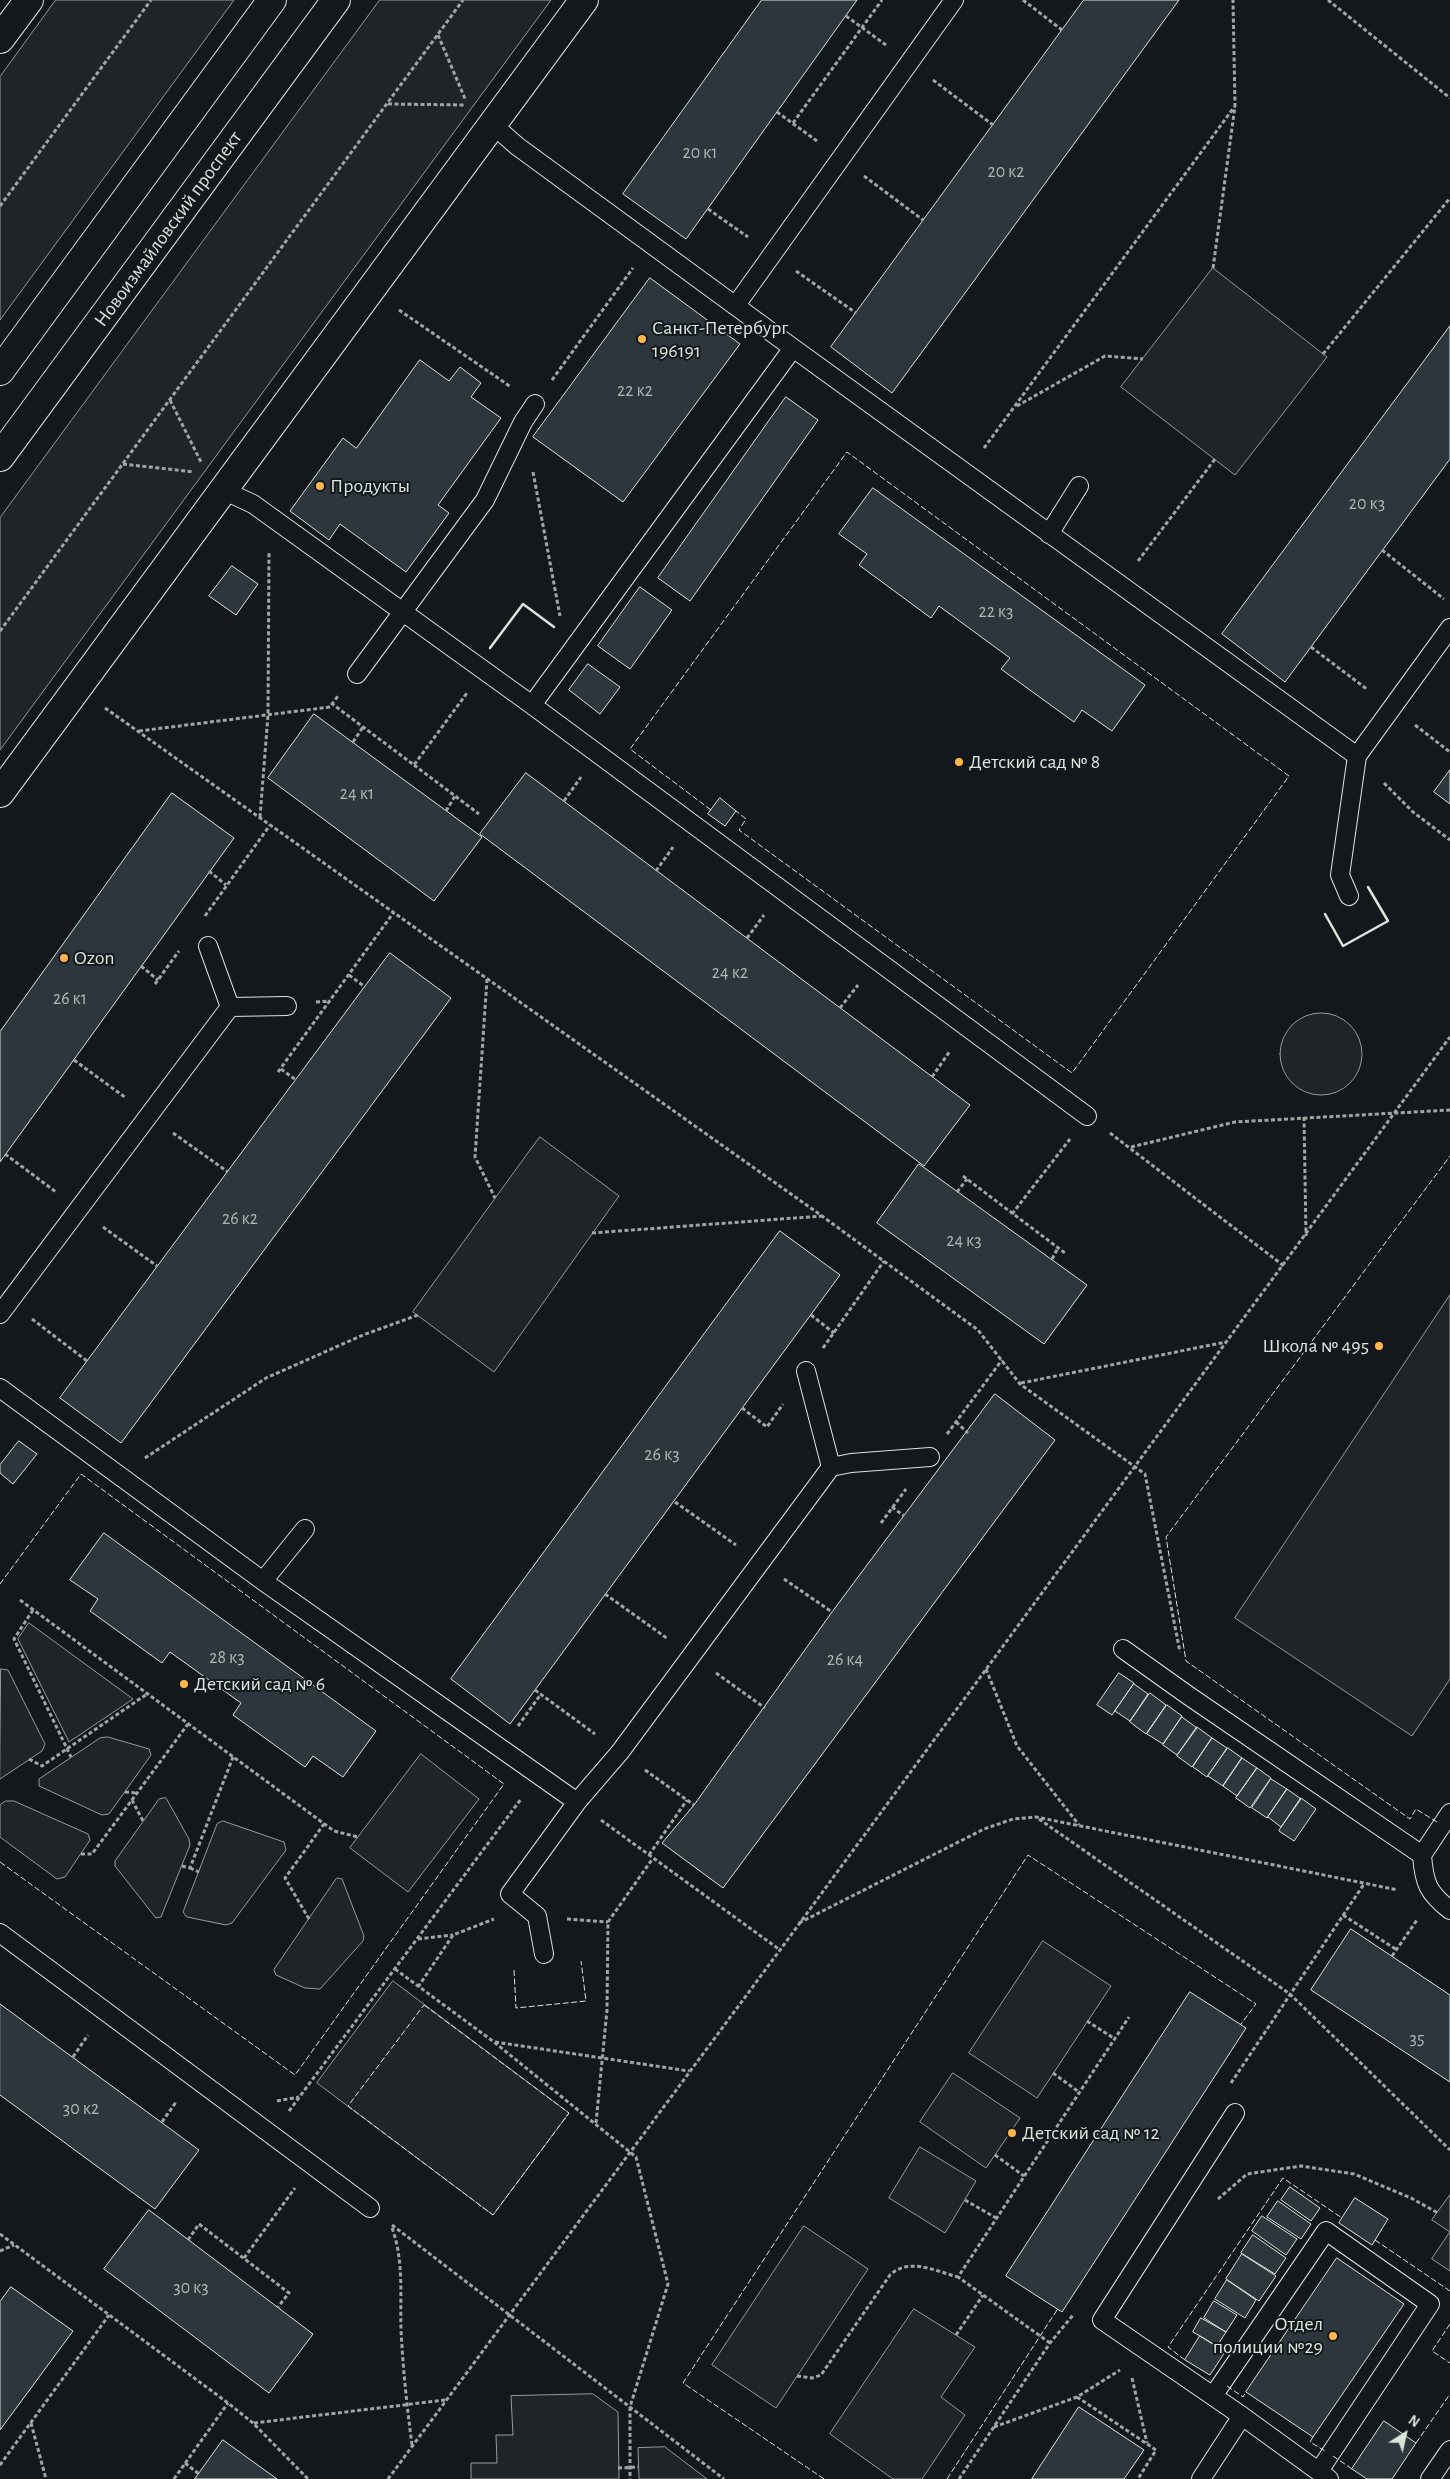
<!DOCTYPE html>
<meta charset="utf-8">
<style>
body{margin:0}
#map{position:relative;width:1450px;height:2479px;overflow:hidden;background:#14181c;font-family:"Alegreya Sans",sans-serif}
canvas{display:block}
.north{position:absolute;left:1380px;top:2409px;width:50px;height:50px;-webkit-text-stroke:4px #14181c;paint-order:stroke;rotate:35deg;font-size:14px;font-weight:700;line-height:20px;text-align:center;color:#d8e6dc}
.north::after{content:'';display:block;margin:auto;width:18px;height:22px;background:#d8e6dc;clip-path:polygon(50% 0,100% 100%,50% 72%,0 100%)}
</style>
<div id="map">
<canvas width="1450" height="2479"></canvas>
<div class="north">N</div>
</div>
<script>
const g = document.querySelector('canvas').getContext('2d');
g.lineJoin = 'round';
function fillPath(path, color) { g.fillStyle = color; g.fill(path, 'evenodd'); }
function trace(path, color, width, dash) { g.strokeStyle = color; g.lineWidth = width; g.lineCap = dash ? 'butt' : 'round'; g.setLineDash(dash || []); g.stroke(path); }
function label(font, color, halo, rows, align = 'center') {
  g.font = font + ' "Alegreya Sans",sans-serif'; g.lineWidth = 4; g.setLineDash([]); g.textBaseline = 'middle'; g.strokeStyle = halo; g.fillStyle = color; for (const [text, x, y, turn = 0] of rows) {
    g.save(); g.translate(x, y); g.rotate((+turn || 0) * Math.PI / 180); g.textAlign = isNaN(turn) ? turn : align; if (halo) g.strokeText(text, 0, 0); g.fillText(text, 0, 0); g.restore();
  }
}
const green = new Path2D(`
 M56,0h178l-234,320v-243z
 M380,0h171l-551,750v-232z
 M1213,268l114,89 -92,118 -114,-88z
 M1280 1054a41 41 0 1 1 82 0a41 41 0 1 1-82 0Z
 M540,1137l79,59 -125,176 -81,-60z
 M1450,1295v384l-38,57 -177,-118z
 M29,1623l104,76 -64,43 -51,-103z
 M1,1669l7,1 37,74 -3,7 -42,28z
 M108,1737l41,12 2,6 -42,59 -7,1 -63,-29v-7l61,-41z
 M421,1754l58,45 -71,93 -58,-44z
 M166,1798l23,41 1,6 -29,72 -5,1 -41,-52v-5l44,-62z
 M6,1801h8l74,33 2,6 -25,37 -8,2 -57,-42v-32z
 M223,1821l61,21 2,8 -54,73 -6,2 -39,-8 -4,-5 34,-88z
 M337,1878l5,1 22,57 -1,5 -43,48 -15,-1 -29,-13 -2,-5z
 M1043,1941l68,45 -74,112 -68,-45z
 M393,1981l176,132 -76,102 -176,-132z
 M953,2073l67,45 -34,50 -66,-46z
 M920,2147l56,34 -31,52 -56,-35z
 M1450,2195v37l-18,-12z
 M804,2226l64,43 -92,139 -64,-43z
 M1450,2232v39l-18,-12z
 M914,2309l61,38 -34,50 24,18 -43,64h-29l-63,-45z
 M593,2394l25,18 1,67h-148v-16h26l-1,-28h17l-2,-39z
 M665,2447l42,32h-68l-1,-31z`);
fillPath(green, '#202428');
trace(green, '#939e99', 1);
const building = new Path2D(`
 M762,0h95l-171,239 -63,-45z
 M1084,0h95l-287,393 -61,-46z
 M650,278l90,66 -117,158 -90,-65z
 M1450,326v133l-165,223 -63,-48z
 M420,360l29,21 11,-14 21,16 -10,14 30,21 -63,87 11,8 -43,59 -66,-48 -11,16 -39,-29 53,-73 13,10z
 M786,397l32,23 -128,181 -32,-23z
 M873,488l272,197 -33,46 -30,-21 -8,12 -73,-53 9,-11 -71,-52 -8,12 -72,-53 8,-11 -28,-20z
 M232,566l26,18 -22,31 -27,-19z
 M640,587l32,23 -42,59 -32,-23z
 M588,664l32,23 -20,27 -31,-24z
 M314,714l168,123 -48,64 -166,-123z
 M1450,770v34l-16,-12z
 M526,773l444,332 -46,61 -444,-332z
 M172,793l62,45 -234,324v-130z
 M720,798l16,13 -11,15 -17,-12z
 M390,953l61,45 -330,445 -61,-45z
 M919,1164l168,121 -43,59 -167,-121z
 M780,1231l60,44 -330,449 -59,-45z
 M995,1394l60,46 -332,448 -61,-45 32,-38 138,-193z
 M19,1441l18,13 -24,30 -13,-11v-8z
 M104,1533l272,198 -33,46 -30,-21 -8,11 -72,-52 8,-12 -71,-51 -8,11 -72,-52 8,-12 -28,-19z
 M1119,1673l15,10 -22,32 -15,-10z
 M1134,1684l14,10 -18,27 -15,-10z
 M1150,1693l16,12 -20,29 -16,-12z
 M1167,1705l15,11 -19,28 -16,-10z
 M1182,1717l15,11 -20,27 -14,-10z
 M1197,1727l15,11 -20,29 -15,-11z
 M1212,1738l15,10 -20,29 -14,-10z
 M1228,1748l14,10 -19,28 -15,-10z
 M1242,1758l15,10 -20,28 -14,-10z
 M1257,1768l14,10 -21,30 -14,-10z
 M1271,1779l16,10 -20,29 -15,-10z
 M1287,1789l14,10 -20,28 -13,-10z
 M1301,1798l15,11 -22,32 -15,-10z
 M1351,1929l99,66v87l-139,-92z
 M1190,1992l56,36 -184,284 -56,-36z
 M0,2004l199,146 -44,59 -155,-114z
 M1290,2187l30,21 -9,13 -30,-21z
 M1355,2198l33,21 -16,26 -33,-22z
 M1278,2201l33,23 -10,15 -34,-22z
 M149,2210l164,124 -44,59 -165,-124z
 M1262,2216l35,23 -11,16 -34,-24z
 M1253,2235l33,23 -11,16 -34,-21z
 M1242,2254l34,22 -17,25 -33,-22z
 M1337,2258l67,46 -91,133 -67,-45z
 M1227,2280l29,20 -11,18 -30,-19z
 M11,2287l62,44 -73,99v-128z
 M1214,2301l23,14 -11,17 -22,-14z
 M1201,2318l25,14 -9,14 -24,-14z
 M1200,2336l25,16 -15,23 -25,-15z
 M1079,2407l65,43 -20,29h-92z
 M1384,2421l32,22 -24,36h-25l-15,-10z
 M223,2440l54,39h-82z`);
fillPath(building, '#2c363c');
trace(building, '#d8e6dc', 1);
const service = new Path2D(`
 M492,124l25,22 276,202 564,408
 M736,305l218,-305
 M223,490l30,14 279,201 555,411
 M1049,534l30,-48
 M357,674l128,-174 38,-78 12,-18
 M532,705l261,-357
 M1349,896l-9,-21 17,-119 93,-128
 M230,1007l57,-1
 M0,1314l230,-307 -22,-61
 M806,1371l25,96
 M0,1388l263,193 314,221 -67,92 27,22 7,38
 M263,1581l42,-52
 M1123,1649l66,47 233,159c2,28 6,38 28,55
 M577,1802l43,-50 211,-285 20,-4 79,-6
 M1422,1855l28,-42
 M0,1933l370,275
 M1235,2113l-133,207 140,96 87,63
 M1213,2396l113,-165 104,73 -111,167
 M1201,2479l41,-63
 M1430,2479l20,-29`);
const minor = new Path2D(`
 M0,39l29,-39
 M0,793l584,-793`);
const tertiary = new Path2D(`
 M0,371l272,-371
 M0,457l336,-457`);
trace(service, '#d8e6dc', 20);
trace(minor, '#d8e6dc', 30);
trace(tertiary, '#d8e6dc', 30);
trace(new Path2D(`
 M1023,0l39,30
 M1328,0l122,98
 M846,16l40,29
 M438,35l28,66
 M933,80l60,45
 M388,104l76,1
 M777,112l40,29
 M793,123l89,-123
 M864,176l59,44
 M0,206l151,-206
 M708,209l40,28
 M1213,268l22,-162 -2,-106
 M796,271l60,42
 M399,310l112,77
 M1323,354l127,-156
 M552,380l81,-112
 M170,400l31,62
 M1017,406l88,-50 38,3
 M984,448l251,-342
 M123,464l71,8
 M533,472l27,144
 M1382,550l62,49
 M1138,561l77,-102
 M0,631l463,-631
 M1311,647l57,43
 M331,703l83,62 53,-72
 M105,708l717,508 156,114 42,54 125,90 35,178
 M1415,725l35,27
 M139,731l191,-24 8,-11
 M353,742l10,-15
 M414,765l65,49
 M1384,783l29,29 37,28
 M564,801l17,-24
 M446,811l9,-15
 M260,817l8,-102 1,-162
 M209,871l17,14
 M656,871l17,-24
 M205,916l65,-91
 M747,938l17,-23
 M141,966l17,14
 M349,975l16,12
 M487,979l-12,178 20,41
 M155,984l24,-33
 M316,1002l14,-1
 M840,1008l18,-23
 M74,1060l52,38
 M281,1069l15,11
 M278,1072l116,-160
 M932,1077l18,-26
 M1304,1117l2,119
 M173,1133l55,39
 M1110,1133l174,133
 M1131,1147l104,-25 215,-12
 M5,1154l51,38
 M963,1176l102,77
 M957,1192l10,-13
 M1012,1214l58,-75
 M103,1227l54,39
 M592,1233l230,-17
 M1052,1259l6,-11
 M811,1315l23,18
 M32,1319l55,42
 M823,1348l61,-87
 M1021,1383l205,-41
 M742,1408l25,19 16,-23
 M956,1422l12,11
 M947,1434l55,-74
 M145,1458l121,-80 97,-43 55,-20
 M675,1502l61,43
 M892,1507l12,9
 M881,1523l25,-34
 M784,1579l48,33
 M605,1594l63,45
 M20,1600l314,231 24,6
 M33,1610l-19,29 57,118
 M986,1669l31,77 62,79
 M716,1673l49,35
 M535,1690l60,44
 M518,1726l23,-32
 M29,1759l13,7 105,-72
 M645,1770l49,35
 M125,1792l12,1
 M132,1800l11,21
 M1039,1819l251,175 160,156
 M601,1820l179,130
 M81,1854h11l96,-130
 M649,1855l38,-55
 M182,1866l8,2 43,-111
 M190,1868l9,4
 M1343,1915l54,35
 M309,1919l-24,-41 39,-54
 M567,1919l41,3
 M799,1923l185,-94 29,-10 23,-2 362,73
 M418,1939l35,-4
 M1392,1956l25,-36
 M395,1969l99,73 142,115 32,127 -38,123v72
 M418,1987l35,-52 41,-16
 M1087,2021l28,18
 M495,2042l194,29
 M73,2057l15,-22
 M1053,2073l26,19
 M1231,2083l133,-199
 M277,2101l22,-4
 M289,2111l232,-312
 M162,2122l14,-20
 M596,2123l11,-113 1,-88 45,-64
 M995,2155l29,21
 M1218,2199l29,-25 54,-8 53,8 57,24 27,15
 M965,2200l31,18
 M392,2225l332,254
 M392,2228c12,32 8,68 9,102 2,39 6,77 11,115
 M0,2234l228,169 25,20 55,56
 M188,2240l11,-16 90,69 -11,14
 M0,2251l14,-6
 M244,2258l51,-70
 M956,2335l27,-40
 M1050,2343l-92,-66 171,-260
 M797,2376l15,2 9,-3 69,-100c19,-18 45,-4 68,2
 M1132,2378l15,65
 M1077,2397l79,53 -18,29
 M31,2423l15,56
 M254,2423l191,-23
 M994,2427l83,-30 43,-27
 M185,2463l14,11
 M0,2465l109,-150
 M618,2468l20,-1
 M174,2479l54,-76
 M388,2479l392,-529 670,-913
 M959,2479l91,-136 23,-28`), '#9da8a2', 3, [4, 2.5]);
trace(service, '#14181c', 18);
trace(minor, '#14181c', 28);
trace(tertiary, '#14181c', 28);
trace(new Path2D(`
 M711,810l-81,-61 217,-297 442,324 -217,297 -333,-243 7,-11 -10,-8
 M0,1584l81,-110 423,310 -209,291 -295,-213
 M1437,1822l-21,-13 -6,10 -224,-158 -20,-124 284,-381
 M514,1970l2,38 70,-7 -5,-40
 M424,2005l145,108 -76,102 -145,-109z
 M1375,2240l75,51
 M1450,2324l-18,27 18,12
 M1185,2360l-17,-13 115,-169 59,40
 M1227,2386l16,11 3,-5
 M1313,2437l-3,5 15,9
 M1416,2443l34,-49
 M1333,2456l19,13
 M824,2479l-141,-96 345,-528 228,149 -15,20
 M947,2479l110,-169`), '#d8e6dc', 1, [6, 2.5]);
trace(new Path2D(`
 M490,648l33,-44 31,23
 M1325,914l18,32 45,-25 -20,-34`), '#d8e6dc', 2.5);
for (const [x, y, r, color] of [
 [642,339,5,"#ffb74d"],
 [320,486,5,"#ffb74d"],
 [959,762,5,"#ffb74d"],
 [64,958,5,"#ffb74d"],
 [1379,1346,5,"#ffb74d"],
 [184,1684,5,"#ffb74d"],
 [1012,2133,5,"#ffb74d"],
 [1333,2336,5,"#ffb74d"]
]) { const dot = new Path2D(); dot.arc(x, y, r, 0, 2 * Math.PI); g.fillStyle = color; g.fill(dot); trace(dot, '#14181c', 2); }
label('18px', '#adbab4', null, [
 ["20 к1",700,153],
 ["20 к2",1006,172],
 ["22 к2",635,391],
 ["20 к3",1367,504],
 ["22 к3",996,612],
 ["24 к1",357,794],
 ["24 к2",730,973],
 ["26 к1",70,999],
 ["26 к2",240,1219],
 ["24 к3",964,1241],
 ["26 к3",662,1455],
 ["28 к3",227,1658],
 ["26 к4",845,1660],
 ["35",1417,2039],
 ["30 к2",81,2109],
 ["30 к3",191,2288]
]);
label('20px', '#d8e6dc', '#14181c', [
 ["Новоизмайловский проспект",168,229,-54]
]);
label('20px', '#d8e6dc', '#14181c', [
 ["Санкт-Петербург",652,328],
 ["196191",652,351],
 ["Продукты",330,486],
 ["Детский сад № 8",969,762],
 ["Ozon",74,958],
 ["Школа № 495",1369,1346,"right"],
 ["Детский сад № 6",194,1684],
 ["Детский сад № 12",1022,2133],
 ["Отдел",1323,2324,"right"],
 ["полиции №29",1323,2347,"right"]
], 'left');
</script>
